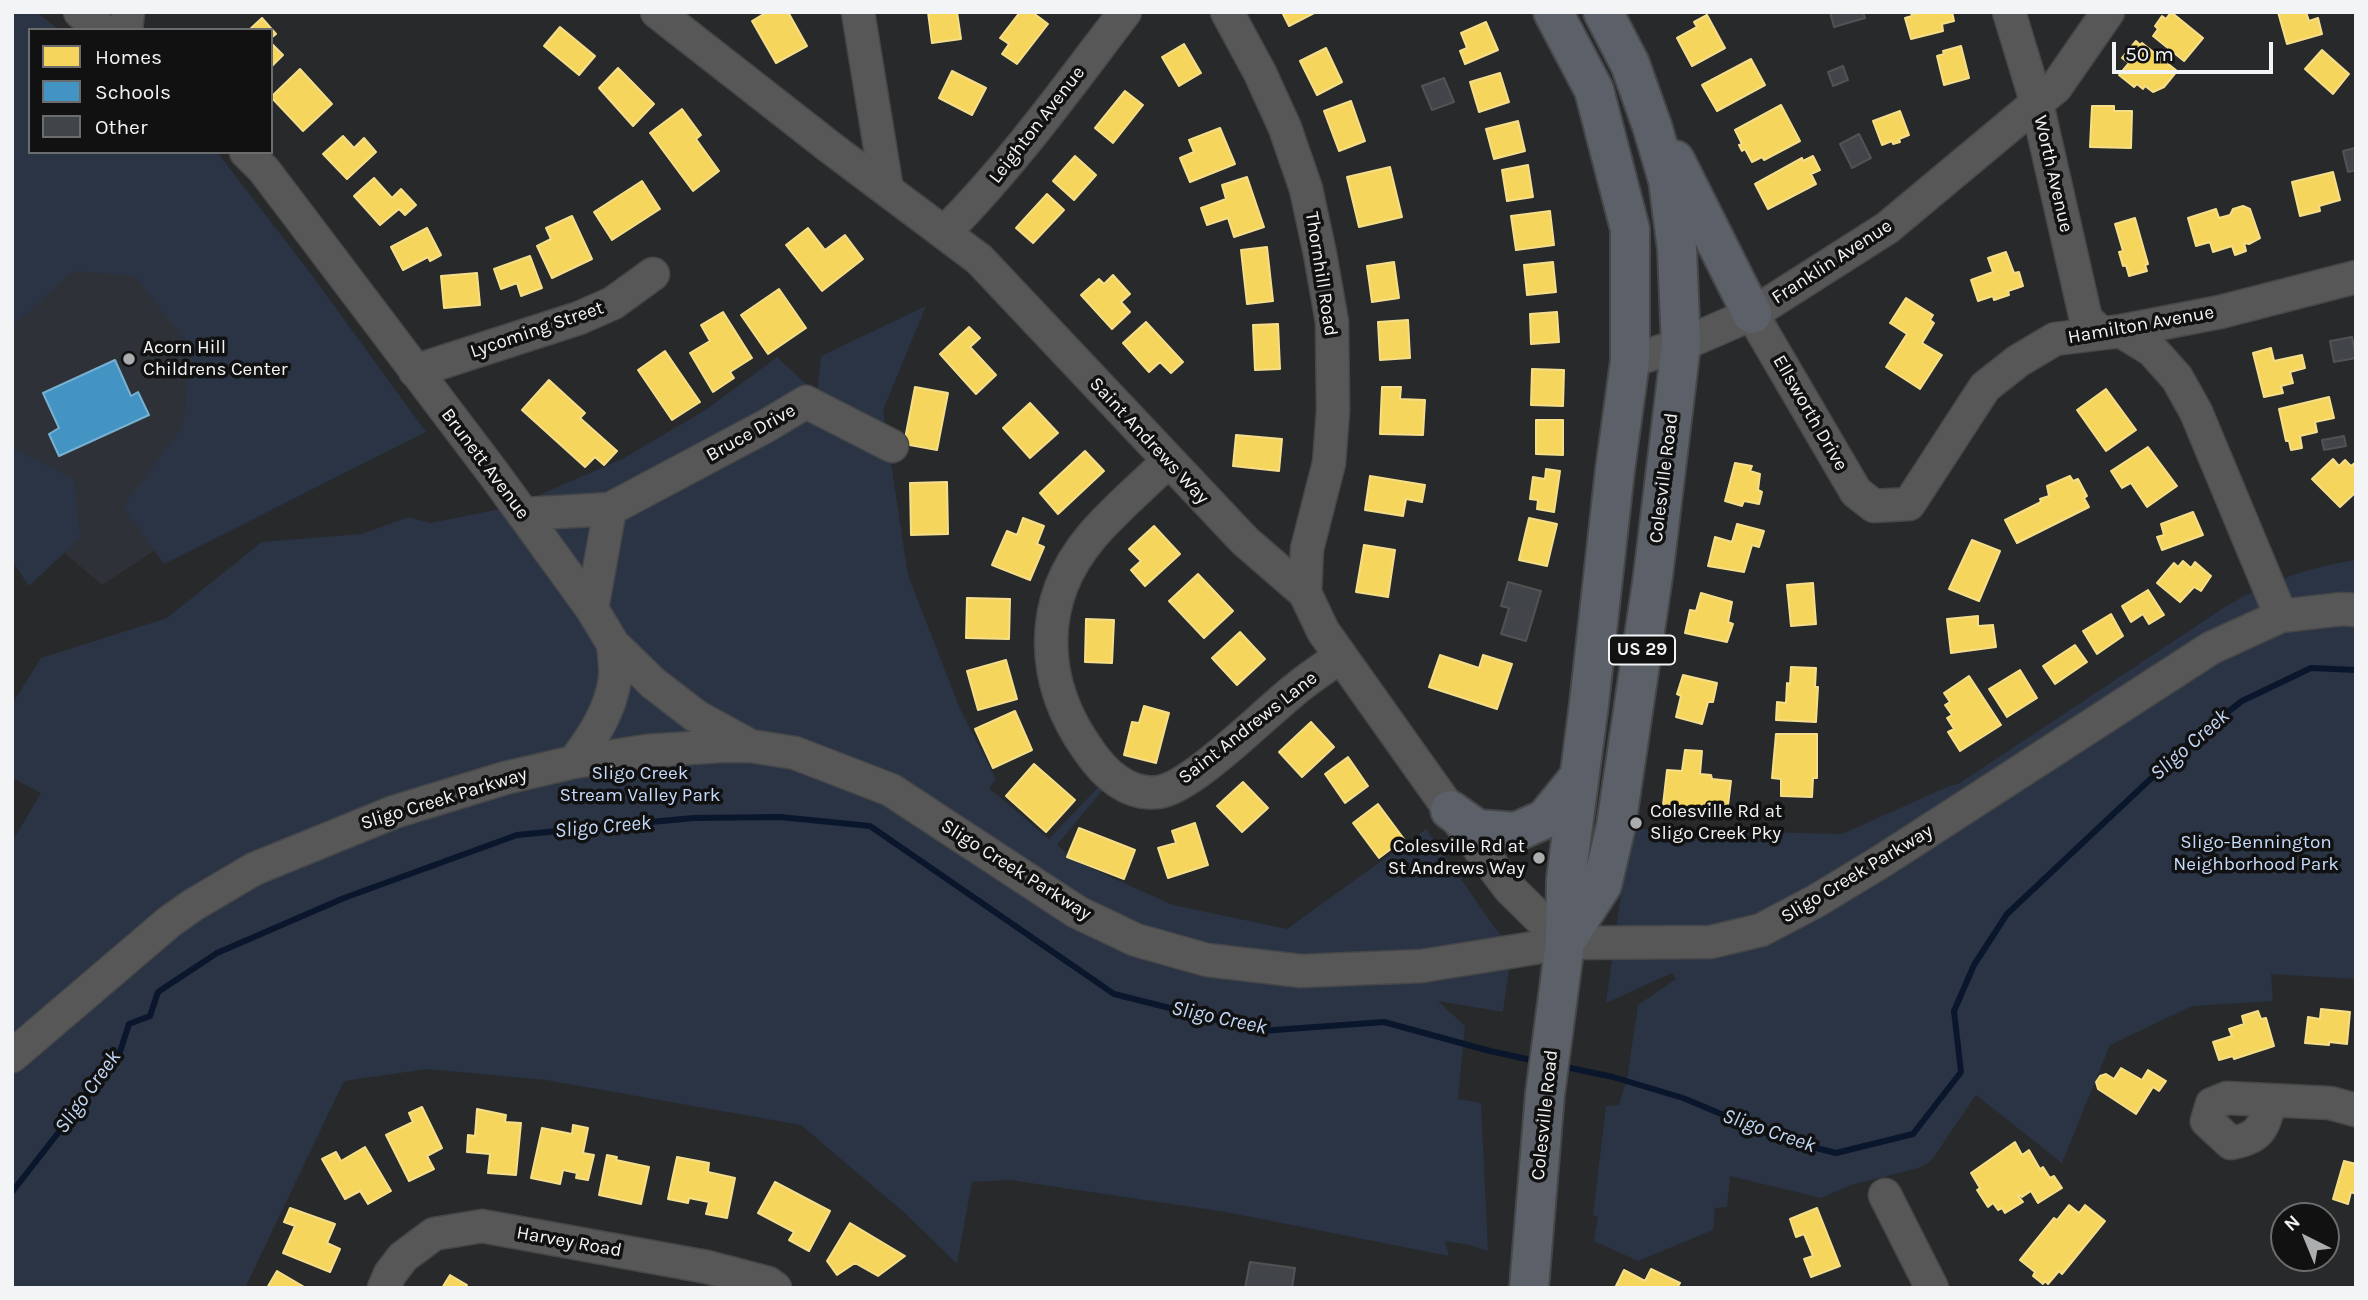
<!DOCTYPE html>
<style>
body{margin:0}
#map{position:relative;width:2368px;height:1300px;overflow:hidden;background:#28292a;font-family:Karla,sans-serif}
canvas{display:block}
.frame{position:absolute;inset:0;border:14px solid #f3f4f6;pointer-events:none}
.legend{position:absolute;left:28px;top:28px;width:245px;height:126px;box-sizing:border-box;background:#111112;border:2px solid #6b6c6d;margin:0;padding:9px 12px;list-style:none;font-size:21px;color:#f3f4f6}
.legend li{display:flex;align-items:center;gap:14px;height:35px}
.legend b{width:35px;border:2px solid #6b6c6d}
.north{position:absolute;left:2270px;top:1202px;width:70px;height:70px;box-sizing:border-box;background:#111112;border:2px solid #6b6c6d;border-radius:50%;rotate:317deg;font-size:19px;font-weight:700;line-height:28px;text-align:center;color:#f3f4f6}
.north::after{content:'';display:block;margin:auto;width:24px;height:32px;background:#acadaf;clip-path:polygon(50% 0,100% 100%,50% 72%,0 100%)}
.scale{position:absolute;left:2112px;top:42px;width:161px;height:32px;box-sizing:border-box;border:4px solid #f3f4f6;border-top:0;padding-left:9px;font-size:21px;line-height:24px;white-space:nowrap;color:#f3f4f6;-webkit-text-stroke:5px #111112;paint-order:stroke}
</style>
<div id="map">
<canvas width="2368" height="1300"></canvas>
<div class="frame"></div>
<ul class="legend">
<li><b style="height:19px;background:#f6d55c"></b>Homes</li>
<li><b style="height:19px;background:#4393c3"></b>Schools</li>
<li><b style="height:19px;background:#41454a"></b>Other</li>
</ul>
<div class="north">N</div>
<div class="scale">50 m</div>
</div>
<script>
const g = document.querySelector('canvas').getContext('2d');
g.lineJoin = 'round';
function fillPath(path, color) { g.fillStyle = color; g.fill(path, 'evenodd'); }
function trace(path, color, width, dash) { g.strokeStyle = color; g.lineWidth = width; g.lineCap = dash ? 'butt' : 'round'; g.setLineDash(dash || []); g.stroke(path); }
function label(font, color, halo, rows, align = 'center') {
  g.font = font + ' Karla,sans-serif'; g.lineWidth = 7; g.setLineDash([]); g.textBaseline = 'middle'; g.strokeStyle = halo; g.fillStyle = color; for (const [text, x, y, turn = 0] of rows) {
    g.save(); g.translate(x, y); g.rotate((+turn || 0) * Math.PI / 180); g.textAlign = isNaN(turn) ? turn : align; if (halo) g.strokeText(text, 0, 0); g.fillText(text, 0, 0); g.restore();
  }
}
fillPath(new Path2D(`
 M100,196l196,261 -194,128 -90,-78v-271z`), '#2e3238');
fillPath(new Path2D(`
 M12,12h24l24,18h-30v122h187l94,122 115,158 -262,132 -41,-57 60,-81 8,-77 -56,-73 -62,-5 -61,56z
 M926,306l-43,104 25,165 52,134 36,70 -7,9 60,51 53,-56 4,3 -49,59 20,17 96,43 114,24 139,-100 69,99 17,19 -9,65 -65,-11 27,25 -7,73 23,4 7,148 -18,-6 -25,-4 4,15 -223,-44 -216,-32 -38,2 -15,82 -50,-49 -106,-90 -255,-45 -119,-11 -83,12 -99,207h-233v-446l29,-49 -29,-15v-74l29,-46 126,-40 95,-76 99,-8 48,-17 21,6 66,-13 39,-13 89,-39 83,-49 70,-52 40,37 4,-38z
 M12,448l62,31 6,59 -51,48 -17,-25z
 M2356,560v419l-85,-5 2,27 -81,5 -82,39 -48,118 -86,-68 -45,66 -13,7 -67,17 -30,13 -91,-22 -3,31 -12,1 -2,22 -75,31 -44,-20 4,-25h-5l13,-110 13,-1 8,-26 11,-74 38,-26 -4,-6 -66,30 24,-174 212,5 105,-47 13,-4 265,-176c44,-26 81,-39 131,-47z`), '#2a3445');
const homes = new Path2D(`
 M767,12h21l19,34 -31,17 -24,-42z
 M928,12h29l4,27 -29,4z
 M1020,12h12l16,12 -31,40 -15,-10 7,-10 -9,-6z
 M1282,12h34l-27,14z
 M1911,12h41l2,9 -12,3 1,7 -32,8 -6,-21 7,-2z
 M2171,12l32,26 -19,23 -31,-25 5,-7 -3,-3 7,-10 4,3z
 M2278,12h28l3,9 9,-3 4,16 -35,10z
 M1707,15l18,33 -33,18 -15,-28 20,-11 -3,-5z
 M262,18l14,16 -5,4v-8h-22z
 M1486,22l12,28 -33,14 -5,-13 7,-3 -6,-15z
 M560,27l35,29 -16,19 -35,-29z
 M2136,41l4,4 2,-2 35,28 -13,16 -11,5 -8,-6 -2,3 -6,-5 -3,3 -15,-12 10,-12 -7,-5z
 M271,43l12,12 -12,12z
 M1184,44l17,29 -22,13 -17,-29z
 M1961,46l8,32 -25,7 -7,-29 7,-2 -1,-3z
 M1326,48l16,34 -25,13 -17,-34z
 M2322,50l27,24 -16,20 -28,-25z
 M1751,59l14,26 -48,26 -15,-26z
 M618,68l36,36 -21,22 -34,-38z
 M300,69l32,35 -29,27 -32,-34z
 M952,71l34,17 -14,27 -33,-17z
 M1500,73l9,29 -30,10 -9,-30z
 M1125,91l18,14 -30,38 -18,-15z
 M1351,101l14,40 -26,10 -15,-40z
 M1781,105l19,36 -36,19 -2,-3 -10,5 -7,-13 -3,2 -3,-6 3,-1 -7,-14z
 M2092,106h22v5h18l-1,37 -41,-1z
 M682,109l19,26 -5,4 23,32 -26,20 -43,-58z
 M1900,111l9,24 -10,4 1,3 -7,2 -1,-3 -10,4 -9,-24z
 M1518,121l7,30 -31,8 -8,-30z
 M1220,128l15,36 -45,18 -10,-24 14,-6 -5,-12z
 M343,136l11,12 10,-10 12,14 -29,27 -24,-25z
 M1075,156l21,19 -22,25 -21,-19z
 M1813,156l7,14 -9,4 5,10 -48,25 -13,-25 47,-26 1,3z
 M1528,165l5,32 -26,4 -5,-31z
 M1390,167l12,50 -43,10 -12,-50z
 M2333,172l7,28 -21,6 1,5 -20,5 -8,-34z
 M1247,177l17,50 -30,10 -6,-19 -21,7 -6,-17 25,-9 -4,-14z
 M374,178l18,20 9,-9 15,16 -11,10 -6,-6 -19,16 -26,-29z
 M642,181l18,28 -48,31 -18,-28z
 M1047,194l17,16 -31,33 -17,-15z
 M2243,206l7,3 10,29 -11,6 -5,-1 2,8 -11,4 -3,-9 -19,6 -3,-10 -14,4 -8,-28 28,-9 3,9 11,-3 3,-6z
 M1550,211l4,34 -38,5 -5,-34z
 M572,216l20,43 -40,19 -15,-32 14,-7 -5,-11z
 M2135,218l13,46 -3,1 2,6 -18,5 -3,-11 -3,1 -4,-14 4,-1 -8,-27z
 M427,228l14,27 -11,6 -2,-4 -25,13 -12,-23z
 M808,228l17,22 20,-15 18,24 -41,32 -36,-46z
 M1267,247l6,54 -26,3 -6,-54z
 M2006,252l8,21 5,-1 4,14 -15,5 1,4 -15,5 -1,-4 -15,5 -7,-21 22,-8 -5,-14z
 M530,256l12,32 -21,8 -4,-13 -16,6 -7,-20z
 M1394,262l5,36 -27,4 -5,-36z
 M1553,262l3,30 -29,3 -3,-30z
 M477,273l3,32 -36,3 -3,-32z
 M1113,275l17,19 -9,8 9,10 -18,17 -31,-34 18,-16 5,5z
 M779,289l27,39 -38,26 -27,-39z
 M1906,298l27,17 -3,5 4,3 -12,20 20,12 -22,34 -34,-22 21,-33 -17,-11z
 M723,312l29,46 -22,14 4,6 -21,14 -23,-39 20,-12 -9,-16z
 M1557,312l2,30 -28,2 -1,-30z
 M1408,320l2,38 -30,2 -2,-38z
 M1146,322l37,40 -12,11 -11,-11 -11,10 -26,-29z
 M1278,324l2,45 -25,1 -2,-45z
 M969,327l11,11 -10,9 26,28 -20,19 -36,-40z
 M2271,348l3,13 28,-6 3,13 -15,4 3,11 -12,3 2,7 -19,4 -11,-44z
 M665,351l35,51 -28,18 -34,-50z
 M1532,369l32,1 -1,36 -32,-1z
 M549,380l36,33 -5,5 37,33 -13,14 -9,-8 -10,10 -63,-57z
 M915,387l33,6 -11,57 -33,-6z
 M1382,387h19l-1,12 25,1 -2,35 -43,-1z
 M2106,389l30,41 -30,21 -29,-41z
 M2329,397l5,21 -19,4 2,10 -17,4 2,12 -11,2 -2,-9h-3l-7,-32z
 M1030,403l28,30 -28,25 -27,-30z
 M1536,420h27v35l-27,-1z
 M1236,435l46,4 -3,32 -46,-5z
 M2148,447l29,39 -30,21 -16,-24 -9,5 -11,-17z
 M1085,451l19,20 -46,43 -18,-21z
 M2333,459l6,7 6,-6 6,6 5,-4v30l-16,15 -28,-28z
 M1735,463l17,3 -2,5 10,3 -2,16 4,2 -3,12 -15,-3 -2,5 -17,-5z
 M1546,469l14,2 -6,41 -17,-3 1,-9 -8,-1 3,-22 12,2z
 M1370,476l55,9 -3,17 -16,-3 -3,17 -38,-6z
 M2070,476l3,5 5,-2 9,17 -3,2 5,9 -72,36 -12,-23 36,-18 -1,-3 9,-3 -2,-10z
 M947,482l1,52 -37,1 -1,-52z
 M2193,512l10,23 -41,15 -5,-13 7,-2 -3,-11z
 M1023,518l21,8 -7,18 7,3 -14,33 -38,-15 15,-34 10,4z
 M1529,518l28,6 -10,42 -28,-6z
 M1737,524l27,7 -5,16 -7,-2 -8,27 -36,-6 7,-29 17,5z
 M1154,526l26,28 -35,32 -14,-16 10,-9 -12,-12z
 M1972,540l28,11 -21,50 -30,-12z
 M1364,545l31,5 -7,47 -32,-5z
 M2183,561l8,7 4,-6 16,14 -10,15 -7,-4 -14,15 -23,-19 17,-20 4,4z
 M1198,574l35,37 -29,27 -35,-37z
 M1813,583l3,41 -25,2 -4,-41z
 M2148,590l16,25 -15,9 -6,-10 -12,8 -9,-16z
 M1701,593l31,9 -4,20 5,2 -6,18 -42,-9 5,-23 6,1z
 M967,598l43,1 -1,40 -43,-1z
 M2111,614l12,22 -26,18 -14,-23z
 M1978,616v10l15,-1 3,22 -45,6 -4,-34z
 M1086,619l28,1 -2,43 -27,-1z
 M1240,632l25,27 -28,26 -25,-27z
 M2075,645l12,17 -32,22 -12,-18z
 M1440,655l39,13 4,-13 29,9 -15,45 -68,-22z
 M1006,660l11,39 -39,11 -11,-39z
 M1791,667l25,1 -1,19h3l-2,35 -40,-2 1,-18 9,1 1,-20 3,1z
 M2020,670l17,28 -30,19 -18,-28z
 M1683,675l34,8 -4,19h-5l-6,22 -26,-7 5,-21 -4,-2z
 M1969,676l32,49 -41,26 -12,-19 6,-3 -7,-11 5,-3 -7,-10 5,-3 -6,-9z
 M1144,706l25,7 -13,50 -32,-8 8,-33 7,1z
 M1015,711l17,39 -39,18 -18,-39z
 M1311,722l23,25 -32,30 -23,-25z
 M1776,734h41v44h-4l-1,19 -31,-1v-17l-9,-1z
 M1685,750l17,1 -2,23 11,1 1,4 19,2 -3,24 -22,-2 -2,6 -41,-4 4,-35 15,1z
 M1348,757l20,29 -23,17 -20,-29z
 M1034,764l41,36 -29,32 -40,-36z
 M1243,782l25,26 -26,24 -25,-26z
 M1378,804l26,35 -25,19 -26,-35z
 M1195,823l13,42 -40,13 -10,-30 18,-5 -4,-12z
 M1079,828l56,22 -11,29 -57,-22z
 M2321,1009l29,3 -3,32 -18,-2v3l-24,-2 3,-26 12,2z
 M2258,1011l3,8 5,-1 8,28 -40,13 -1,-3 -14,4 -6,-18 19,-6 -3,-7 15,-5 -2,-8z
 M2121,1068l21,12 6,-10 18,11 -7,10 -6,-4 -17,27 -38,-25 -2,-7 4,-6 6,-2 8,5z
 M422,1107l20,41 -15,8 7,13 -25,12 -23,-46 27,-13 -4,-9z
 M477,1109l29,6 -1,7 16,1 -5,52 -28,-2 2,-19 -23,-2 1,-17 7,1z
 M573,1125l15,3 -5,25 11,2 -6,25 -12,-2 1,-5 -14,-3 -3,14 -29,-6 11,-50 30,6z
 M2015,1142l7,13 7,-5 11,19 3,-2 7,11 4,-2 8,12 -24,15 -7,-12 -9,6 -2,-2 -2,1 5,6 -18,11 -3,-5 -4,2 -5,-7 -5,4 -11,-17 3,-2 -9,-15z
 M365,1147l26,44 -23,13 -8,-13 -15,8 -23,-40 14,-7 5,9z
 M607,1155l10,2 -1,3 33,7 -8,37 -42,-9z
 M677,1157l32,6 -1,9 27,6 -8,40 -21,-4 3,-12 -20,-4 -1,5 -20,-4z
 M2344,1161l12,3v30l-5,-2 -3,12 -15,-5z
 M775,1182l55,29 -21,40 -20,-11 5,-8 -36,-19z
 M2069,1205l10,8 6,-8 20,16 -43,53 -3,-3 -11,13 -3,-3 -2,3 -10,-8 2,-4 -15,-12 34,-42 3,2z
 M290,1208l45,16 -8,19 13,6 -10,23 -47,-19 12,-27 -11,-4z
 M1817,1208l23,58 -29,11 -7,-18 9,-3 -9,-22 -8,3 -6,-18z
 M850,1223l55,33 -27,20 -23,-13 -18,12 -10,-14z
 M1651,1269l29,14 -3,5h-62l9,-18 21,11z
 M277,1271l29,17h-39z
 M450,1275l17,10 -2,3h-23z`);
fillPath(homes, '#f6d55c');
trace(homes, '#f5de8a', 2);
const schools = new Path2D(`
 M115,360l16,36 7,-4 11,23 -90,41 -10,-22 10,-6 -16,-35z`);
fillPath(schools, '#4393c3');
trace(schools, '#78b0d2', 2);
trace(new Path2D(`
 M1561,1066l52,11 70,21 98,41 55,14 77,-19 48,-62 -7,-61 20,-46 33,-51 187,-176 48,-37 69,-33 45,2
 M12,1192l107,-137 10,-31 21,-8 8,-24 59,-39 127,-55 173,-63 176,-17 87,-1 90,9 244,168 147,37 123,-9 106,29 46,10`), '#09162c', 6);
const building = new Path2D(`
 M1830,12h33l2,6 -31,9z
 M1843,66l5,14 -15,6 -5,-14z
 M1444,78l10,24 -22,8 -10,-24z
 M1859,134l12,24 -19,10 -12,-24z
 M2355,148l1,22 -8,2 -5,-21z
 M2352,337l4,21 -22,4 -4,-21z
 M2344,436l2,10 -22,4 -2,-10z
 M1508,582l33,9 -15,50 -25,-7 8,-26 -8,-2z
 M1250,1262l45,6 -3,20h-47z`);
fillPath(building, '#41454a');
trace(building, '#525254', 2);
const minor = new Path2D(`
 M80,12l23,18
 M657,12l174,136 148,111 266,282 60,52 18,38 127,179 60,79 55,54
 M858,12l29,178
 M1227,12l33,61 25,55 21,61 14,65 12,68 1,89 -4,52 -22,86 -2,44
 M2009,12l28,92 49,215 14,13
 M126,30l2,-18
 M246,152l18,18 230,304 98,135 21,35 40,39 43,33 51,28
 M944,233c68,-68 123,-145 181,-221
 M1752,314l104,178 18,14 35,-2 76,-117 33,-26 37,-22 66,-8 99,-19 136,-35
 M2121,331l31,19 25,28 19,34 85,204
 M1630,361l51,-16 71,-31 135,-86 169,-141 52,-75
 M415,371l164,-53 34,-15 40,-29
 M1167,462c-24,24 -53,48 -75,74 -56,66 -52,147 -3,215 15,22 39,45 69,41 33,-3 109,-81 139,-104 13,-11 29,-21 43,-31
 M523,514l87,-5 156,-83 40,-24 86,44
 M592,609l18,-100
 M574,762c19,-25 37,-52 41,-84 1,-11 -1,-23 -2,-34
 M12,1056l157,-134 24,-17 61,-36 140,-57 111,-34 69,-16 72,-11 75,-5h30l44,7 96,37 186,122 59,28 71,20 94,11 121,-5 143,-23 146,-1 50,-12 55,-29 66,-40 329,-213 70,-32 61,-7 14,1
 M2270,1101c-7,28 -10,37 -39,42l-24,-22 5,-17 15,-6 103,5 26,7
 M1885,1195l47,93
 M384,1288l6,-14 13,-17 31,-23 48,-8 225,41 61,16 7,5`);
const highway = new Path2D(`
 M1675,160l77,154
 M1450,810l27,19 39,3 29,-13 34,-42
 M1565,942l37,-57 14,-59 37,-250 28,-231 -4,-96 -9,-69 -16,-54 -22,-62 -27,-52
 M1529,1288l16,-194 20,-151 1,-64 23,-175 26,-234 15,-109v-132l-36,-139 -41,-78`);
trace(minor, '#464748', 35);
trace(highway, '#464748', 42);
trace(minor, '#575758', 32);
trace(highway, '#5c6169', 38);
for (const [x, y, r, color] of [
 [129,359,7,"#acadaf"],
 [1636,823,7,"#acadaf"],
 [1539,858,7,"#acadaf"]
]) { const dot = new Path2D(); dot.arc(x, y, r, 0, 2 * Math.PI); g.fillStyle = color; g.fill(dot); trace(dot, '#111112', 2.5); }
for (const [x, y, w] of [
 [1642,650,66]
]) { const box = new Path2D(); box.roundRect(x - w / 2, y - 14.5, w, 29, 5); g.fillStyle = '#111112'; g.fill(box); trace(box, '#f3f4f6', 2); }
label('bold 18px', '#f3f4f6', null, [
 ["US 29",1642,650]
]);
label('19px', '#f3f4f6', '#111112', [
 ["Leighton Avenue",1037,125,-52],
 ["Worth Avenue",2053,174,77],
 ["Franklin Avenue",1832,262,-33],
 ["Thornhill Road",1321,274,81],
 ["Hamilton Avenue",2141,325,-10],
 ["Lycoming Street",537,330,-19],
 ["Ellsworth Drive",1810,413,60],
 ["Bruce Drive",751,433,-29],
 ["Saint Andrews Way",1149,441,47],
 ["Brunett Avenue",485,464,53],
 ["Colesville Road",1664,478,-83],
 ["Saint Andrews Lane",1248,728,-38],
 ["Sligo Creek Parkway",444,799,-17],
 ["Sligo Creek Parkway",1016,870,32],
 ["Sligo Creek Parkway",1857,874,-31],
 ["Colesville Road",1545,1115,-84],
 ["Harvey Road",569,1242,10]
]);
label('19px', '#f3f4f6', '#111112', [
 ["Acorn Hill",143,348],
 ["Childrens Center",143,370],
 ["Colesville Rd at",1650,812],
 ["Sligo Creek Pky",1650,834],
 ["Colesville Rd at",1525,847,"right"],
 ["St Andrews Way",1525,869,"right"]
], 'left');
label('19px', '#c6dbfb', '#111112', [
 ["Sligo Creek",640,774],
 ["Stream Valley Park",640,796],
 ["Sligo-Bennington",2256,843],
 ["Neighborhood Park",2256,865]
]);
label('italic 21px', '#c2d7f6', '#111112', [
 ["Sligo Creek",2190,745,-41],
 ["Sligo Creek",603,827,-5],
 ["Sligo Creek",1219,1018,12],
 ["Sligo Creek",88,1092,-54],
 ["Sligo Creek",1769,1131,19]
]);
</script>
